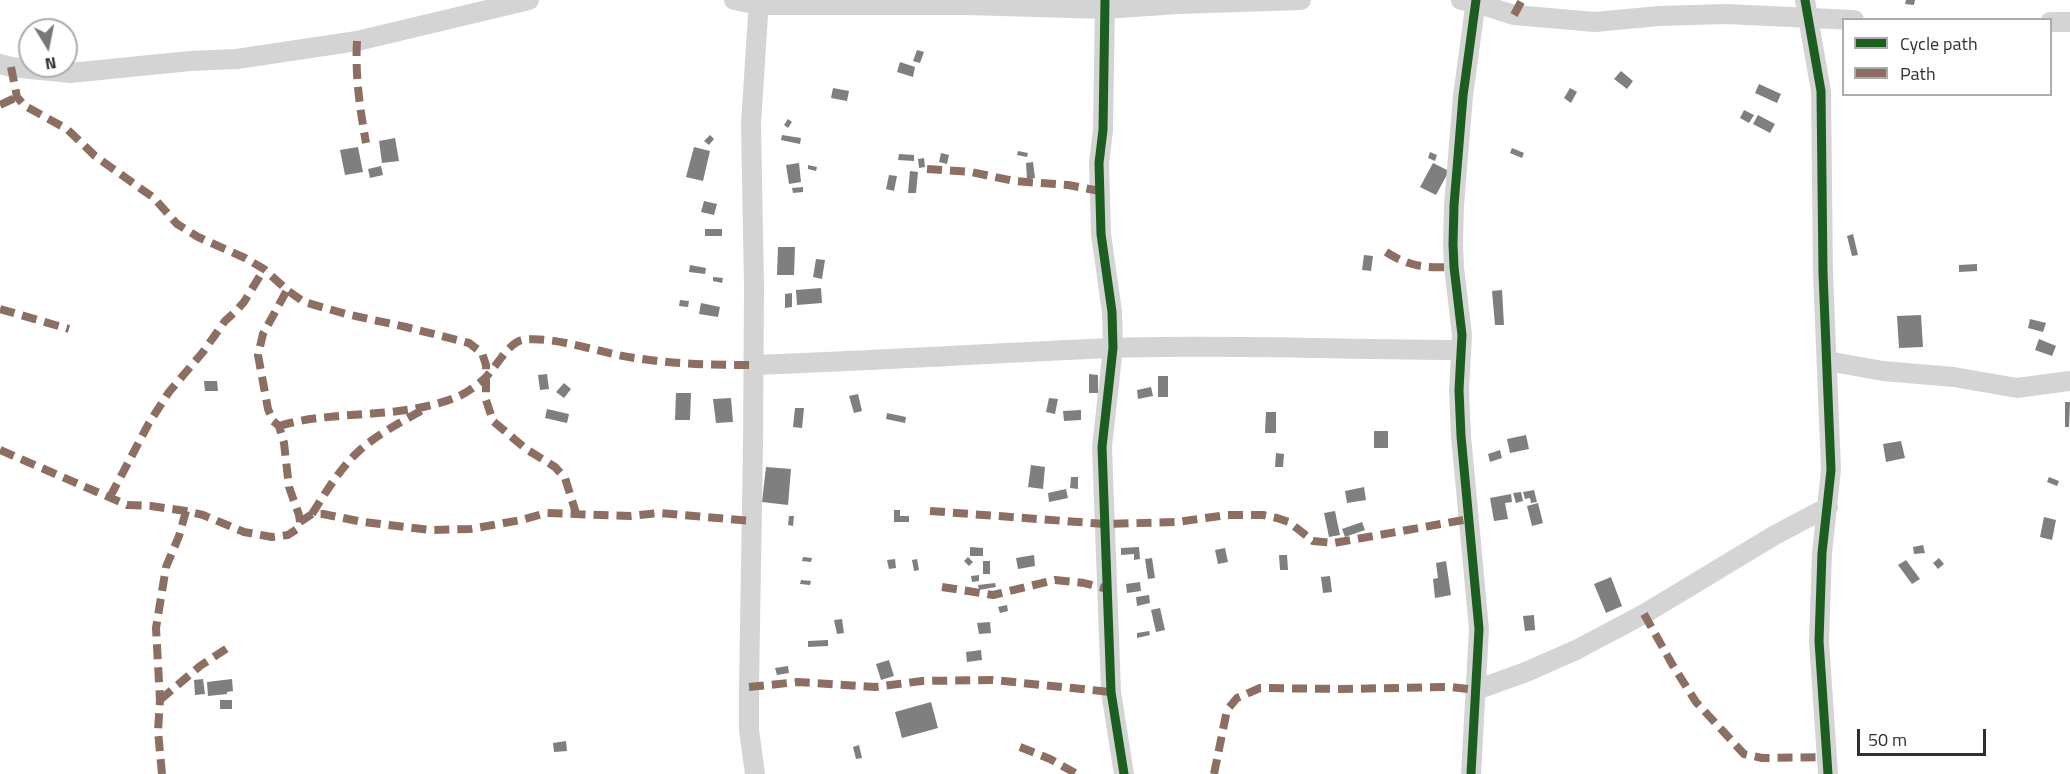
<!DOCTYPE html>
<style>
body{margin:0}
#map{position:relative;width:2070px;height:774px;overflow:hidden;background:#fff;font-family:"Titillium Web",sans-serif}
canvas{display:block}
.legend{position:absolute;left:1842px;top:18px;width:210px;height:78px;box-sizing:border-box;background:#fff;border:2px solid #acacac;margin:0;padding:8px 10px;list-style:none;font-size:18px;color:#2f2f2f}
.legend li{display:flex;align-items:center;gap:12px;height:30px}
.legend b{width:30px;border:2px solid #acacac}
.north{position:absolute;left:18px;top:18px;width:60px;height:60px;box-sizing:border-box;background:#fff;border:2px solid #acacac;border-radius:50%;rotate:170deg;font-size:16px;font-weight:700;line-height:24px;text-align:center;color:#2f2f2f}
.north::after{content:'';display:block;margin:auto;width:21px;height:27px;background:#787878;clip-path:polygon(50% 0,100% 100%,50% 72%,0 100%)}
.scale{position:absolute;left:1857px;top:729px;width:129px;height:27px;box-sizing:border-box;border:3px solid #2f2f2f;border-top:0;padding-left:8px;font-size:18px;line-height:21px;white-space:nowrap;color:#2f2f2f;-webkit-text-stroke:4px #fff;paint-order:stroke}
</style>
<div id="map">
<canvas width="2070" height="774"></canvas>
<ul class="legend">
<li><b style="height:8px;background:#1b5e20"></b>Cycle path</li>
<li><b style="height:8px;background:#8d6e63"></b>Path</li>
</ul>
<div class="north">N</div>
<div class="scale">50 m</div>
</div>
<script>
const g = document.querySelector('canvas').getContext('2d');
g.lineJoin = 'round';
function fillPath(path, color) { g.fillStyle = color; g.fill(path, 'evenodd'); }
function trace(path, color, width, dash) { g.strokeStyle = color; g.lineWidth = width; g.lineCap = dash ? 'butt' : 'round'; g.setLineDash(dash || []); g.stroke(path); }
fillPath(new Path2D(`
 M1906,0h9l-1,5 -9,-1z
 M917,50l7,2 -4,11 -7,-2z
 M900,62l15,5 -2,10 -16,-5z
 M1621,71l12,10 -6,8 -13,-10z
 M1759,84l22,10 -4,9 -22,-10z
 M833,88l16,3 -2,10 -16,-3z
 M1570,88l7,4 -6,11 -7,-5z
 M1744,110l10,5 -5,8 -9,-5z
 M1758,115l17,9 -5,9 -17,-9z
 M788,119l4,3 -4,6 -4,-3z
 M710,135l4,4 -5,6 -5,-4z
 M782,135l19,3 -1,6 -19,-4z
 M395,138l4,23 -17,2 -3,-22z
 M358,147l5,25 -18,3 -5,-25z
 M694,147l16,4 -7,30 -17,-4z
 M1512,148l12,5 -2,5 -12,-5z
 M1018,151l10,2 -1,4 -10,-2z
 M1430,152l7,3 -2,6 -7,-3z
 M941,153l8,2 -2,9 -8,-2z
 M899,154l15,1v6l-16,-1z
 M924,158l1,9 -6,1 -1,-9z
 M1033,162l2,16 -8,1 -1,-16z
 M799,163l2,19 -12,2 -3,-19z
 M1433,163l16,8 -13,24 -16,-8z
 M808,165l9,2 -1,4 -8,-2z
 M381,166l2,9 -13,3 -2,-9z
 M910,171l8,1 -2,21h-8z
 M889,175l8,1 -3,15 -8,-2z
 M803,187v5l-10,1 -1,-5z
 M704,201l13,3 -3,11 -13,-3z
 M705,229h17v7h-17z
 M1853,234l5,21 -6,1 -5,-20z
 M778,247h17l-1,28h-17z
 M1364,255l9,1 -2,15 -9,-1z
 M816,259l9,1 -3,19 -9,-2z
 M1977,264v7l-18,1v-7z
 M690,265l16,3 -1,6 -16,-2z
 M713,277l10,1 -1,5 -9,-2z
 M821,288l1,15 -25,2 -1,-15z
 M1502,290l2,35h-9l-3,-34z
 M792,293v14l-7,1v-14z
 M680,300l9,1 -1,6 -9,-1z
 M701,303l19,4 -2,10 -19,-3z
 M1921,315l2,32 -24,1 -2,-32z
 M2030,319l16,4 -3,9 -15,-4z
 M2039,339l17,7 -4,10 -17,-6z
 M547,374l2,15 -9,1 -2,-15z
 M1089,374l9,1v18h-9z
 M1158,376h10v21h-10z
 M204,381h13l1,10h-13z
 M564,383l7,6 -7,9 -8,-6z
 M1151,387l2,9 -15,3 -1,-9z
 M676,393h15l-1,27h-15z
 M858,394l4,17 -8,2 -5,-17z
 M731,398l2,24 -17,1 -3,-24z
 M1049,398l9,1 -3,15 -9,-2z
 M2065,402h5l-1,25h-4z
 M795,408h9l-2,20 -9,-1z
 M547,409l22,5 -2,9 -22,-5z
 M1081,410v10l-17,1 -1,-10z
 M1266,412h10v21h-11z
 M887,413l19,4 -1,6 -19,-4z
 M1374,431h14v17h-14z
 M1526,435l3,14 -19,4 -3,-14z
 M1901,441l4,17 -19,4 -3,-18z
 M1500,450l2,8 -12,4 -2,-8z
 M1276,453l8,1 -1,13h-8z
 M1031,465l14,2 -2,22 -15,-2z
 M766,467l25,2 -3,36 -26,-3z
 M1071,477h7v12l-8,-1z
 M2049,477l10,4 -2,5 -10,-4z
 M1364,487l2,13 -19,3 -2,-12z
 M1066,489l2,9 -19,4 -1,-9z
 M1534,490l3,12 -6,1 -1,-5 -5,1 -2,-7z
 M1521,492l2,9 -7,2 -3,-10z
 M1511,494l1,8 -7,1 3,16 -14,2 -4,-23z
 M1538,503l5,20 -11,3 -5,-20z
 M894,510h6v6h9v6h-15z
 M1335,511l5,24 -11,2 -5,-24z
 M789,516h5l-1,10 -5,-1z
 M2044,517l12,3 -4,20 -12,-3z
 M1362,522l3,8 -20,7 -3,-8z
 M1923,545l2,8 -11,1 -1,-7z
 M970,547l13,1v8h-13z
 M1139,547l1,12 -6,1v-6l-13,1v-7z
 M1225,548l3,14 -10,2 -3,-14z
 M1034,555l1,11 -17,3 -2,-11z
 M1279,555h8l1,15h-8z
 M803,557l9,1 -1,4 -9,-1z
 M968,557l5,5 -4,4 -5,-5z
 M1152,558l3,20 -7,1 -3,-20z
 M1939,558l5,6 -6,5 -5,-6z
 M895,559l1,9 -7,1 -2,-9z
 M917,559l2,11 -5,1 -2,-11z
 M1906,560l14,19 -8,5 -14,-19z
 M983,561h7v13h-7z
 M1446,561l5,34 -16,3 -2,-19 5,-1 -2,-15z
 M979,575v6l-7,1 -1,-6z
 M1330,576l2,16 -9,1 -2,-16z
 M1611,577l11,29 -16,7 -12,-29z
 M801,580l10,1 -1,4 -10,-1z
 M1140,582l1,9 -14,2 -1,-9z
 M995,583l1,4 -17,3 -1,-5z
 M1149,595l1,8 -13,3 -1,-9z
 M1007,605l1,6 -8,2 -2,-6z
 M1160,608l5,22 -9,2 -5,-22z
 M1534,615l1,15 -10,1 -2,-15z
 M842,619l2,14 -7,1 -3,-14z
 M990,622l1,11 -12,1 -2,-11z
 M1149,631l1,4 -13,3v-5z
 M828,640v6l-20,1v-6z
 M981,650l1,10 -15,2 -1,-10z
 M889,660l5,16 -13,4 -5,-16z
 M788,666l1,7 -12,2 -2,-7z
 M203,679l2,15 -10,1 -1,-15z
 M232,679l1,12 -6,1v2l-19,2 -1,-14z
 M220,700h12v9h-12z
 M931,702l7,26 -36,10 -7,-26z
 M566,741l1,10 -13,1 -1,-9z
 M859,745l3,13 -6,1 -3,-12z`), '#7f7f7f');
trace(new Path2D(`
 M734,0l25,5h207l138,4 74,-5 123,-4
 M1105,0l-2,130 -4,33 2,71 11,78 1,36 -11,99 9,245 13,82
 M1461,0l15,3 38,12 81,7 64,-6 67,-2 128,6
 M1805,0l16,91 2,182 8,197 -9,83 -3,88 9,133
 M2050,22h20
 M0,64l11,3 59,6 120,-12 47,-2 120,-18 172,-41
 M1827,361l56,10 71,6 63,11 53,-7
 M753,365c120,-4 239,-12 359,-17 116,-4 233,2 349,2
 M1476,690l50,-18 50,-22 68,-36 131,-79 53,-28
 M755,774l-6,-44v-43l4,-242 1,-157 -3,-164 8,-124
 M1471,774l8,-145 -18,-193 -2,-46 3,-55 -8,-68 -1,-23 1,-39 9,-109 13,-96`), '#d4d4d4', 20);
trace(new Path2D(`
 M1514,15l8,-15
 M357,41c-2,35 3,68 9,102
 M11,67l6,30 8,9 42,23 28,27 59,42 23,26 21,13 47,21 19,11 23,21 17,12 42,12 60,13 63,16 13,10 4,12v35l7,21 33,28 29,18 10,11 11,35
 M0,105l17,-8
 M927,169l44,3 43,9 54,4 32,6
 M1386,252c24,15 39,16 68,15
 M0,309l69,20
 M279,426c57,-17 119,-6 175,-28 10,-3 22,-12 30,-19 11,-10 24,-36 38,-39 31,-5 81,14 113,18 39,6 78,7 118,7
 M0,450l127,55 24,1 35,5 17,4 41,17 28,5 16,-2 9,-6 3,-7 -1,-7 -10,-28 -5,-44 -5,-17 -6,-5 -5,-12 -10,-54 5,-21 24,-44
 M110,497l39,-74 20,-31 34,-40 22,-31 11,-10 8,-9 20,-33
 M930,511l175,13 72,-2 50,-7h36l14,3 12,4 24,19 21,2 135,-24
 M312,514c14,-22 28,-46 48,-64 19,-17 42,-28 64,-41
 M300,522l12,-8h11l40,8 68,8 39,-1 51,-9 25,-7 84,3 29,-3 93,8
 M942,587l51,8 62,-15 29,3 23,6
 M1644,614l28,50 24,38 48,52 18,4 65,-1
 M749,687l49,-5 77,5 47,-6 71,-1 118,12
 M160,700l40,-34 29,-19
 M1020,747l30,12 27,15
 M162,774l-4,-43 2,-31 -4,-72 10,-61 13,-31 7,-25
 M1214,774l13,-64 10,-12 23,-10 82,1 108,-2 26,3`), '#8d6e63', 8, [15, 8]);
trace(new Path2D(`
 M1105,0l-2,130 -4,33 2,71 11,78 1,36 -11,99 9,245 13,82
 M1805,0l16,91 2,182 8,197 -9,83 -3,88 9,133
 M1471,774l8,-145 -18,-193 -2,-46 3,-55 -8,-68 -1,-23 1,-39 9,-109 13,-96`), '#1b5e20', 9);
</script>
